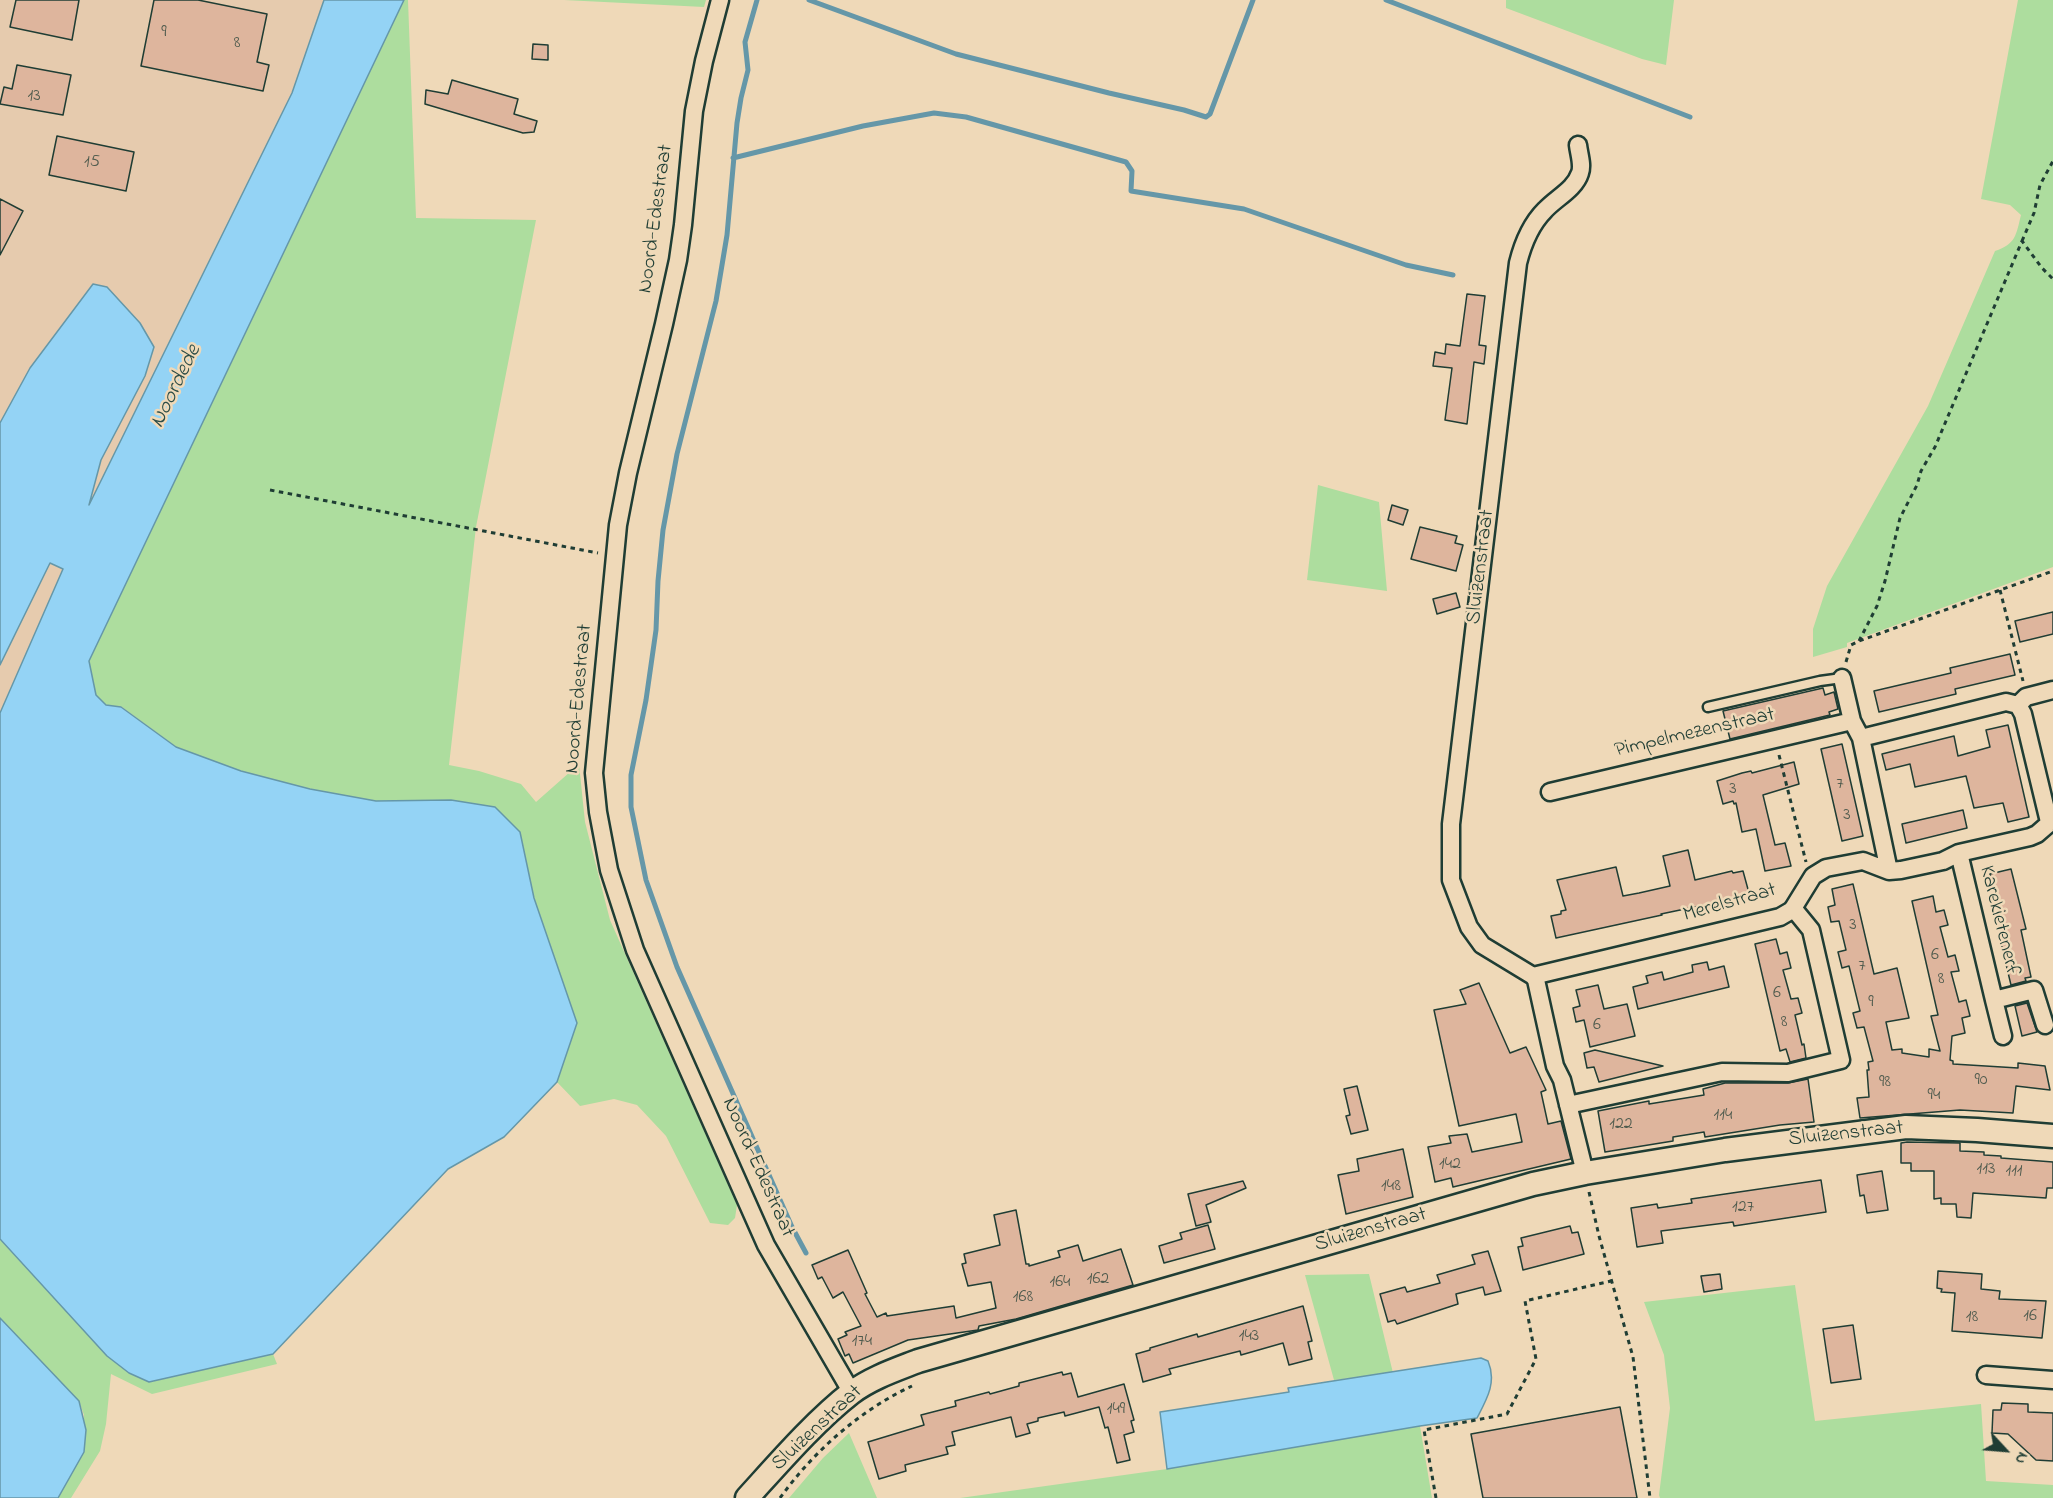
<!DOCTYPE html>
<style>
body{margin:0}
#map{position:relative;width:2053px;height:1498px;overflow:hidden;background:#efd9b8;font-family:"Indie Flower",sans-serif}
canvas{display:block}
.north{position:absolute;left:1975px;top:1420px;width:60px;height:60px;-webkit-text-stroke:4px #efd9b8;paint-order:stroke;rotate:116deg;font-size:16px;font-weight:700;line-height:24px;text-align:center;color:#1f3d34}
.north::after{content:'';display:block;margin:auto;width:21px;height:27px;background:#1f3d34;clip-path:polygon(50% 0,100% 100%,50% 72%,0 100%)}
</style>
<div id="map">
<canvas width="2053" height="1498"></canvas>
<div class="north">N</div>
</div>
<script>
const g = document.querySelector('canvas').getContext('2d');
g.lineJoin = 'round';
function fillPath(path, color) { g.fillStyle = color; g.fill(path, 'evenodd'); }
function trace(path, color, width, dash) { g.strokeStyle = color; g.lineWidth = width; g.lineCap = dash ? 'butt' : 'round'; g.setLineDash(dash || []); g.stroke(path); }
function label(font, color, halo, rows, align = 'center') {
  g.font = font + ' "Indie Flower",sans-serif'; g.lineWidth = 5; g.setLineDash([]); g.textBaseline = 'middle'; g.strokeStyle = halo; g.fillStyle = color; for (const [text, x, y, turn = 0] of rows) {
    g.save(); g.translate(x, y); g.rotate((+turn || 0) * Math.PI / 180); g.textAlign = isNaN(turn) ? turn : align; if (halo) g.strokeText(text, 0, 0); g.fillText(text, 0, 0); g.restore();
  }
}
fillPath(new Path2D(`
 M0,0h324l-32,93 -205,416 -24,60 -63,144z`), '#e6cbae');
fillPath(new Path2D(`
 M404,0h4l8,218 120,2 -60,307 -27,238 30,6 42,13 15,18 43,-38 6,58 25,98 127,285 -2,13 -7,7 -18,-2 -44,-87 -29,-31 -23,-6 -34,7 -23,-24 20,-59 -43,-125 -14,-66 -69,-32 -75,1 -66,-12 -69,-18 -65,-24 -54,-40 -16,-2 -10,-10 -7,-34z
 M564,0h142l-2,7z
 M1506,0h168l-8,65 -24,-6 -136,-51z
 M2018,0h35v567l-206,76v4l-34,10v-28l14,-43 101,-180 67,-155c21,-7 21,-16 26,-36l-11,-10 -29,-6z
 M1318,485l61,17 8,89 -80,-11z
 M0,1239l107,117 43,26 123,-28 4,10 -125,30 -41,-20 -5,50 -6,27 -29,47h-13l26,-46v-37l-5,-14 -79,-83z
 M1369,1274l24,99 -59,7 -29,-105z
 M1795,1285l20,136 166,-17 5,77 67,4v13h-393l-1,-3 11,-87 -6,-53 -20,-53z
 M1420,1426l12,72h-472l207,-29z
 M849,1433l28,65h-88l34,-40z`), '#addd9e');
const water = new Path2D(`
 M324,0h80l-315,661 7,34 10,10 15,2 55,40 65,24 69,18 66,12 75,-1 44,7 25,25 14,66 43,125 -20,59 -53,55 -56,32 -175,185 -124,28 -20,-9 -22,-17 -107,-117v-526l63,-144 -13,-6 -50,102v-242l30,-55 63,-84 14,3 33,36 14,24 -9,29 -44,84 -12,45 203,-412z
 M0,1318l79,83 7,29 -2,22 -26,46h-58z
 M1481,1358l7,3c9,21 -1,38 -11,57l-57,8 -253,43 -7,-57 129,-20 -1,-4z`);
fillPath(water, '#94d3f5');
trace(water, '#6597a8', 1.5);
trace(new Path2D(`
 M757,0l-12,42 3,28 -7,28 -4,25 -10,112 -11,66 -39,153 -14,76 -5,51 -2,49 -10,70 -15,75v32l15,73 31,87 115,260 14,26
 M809,0l147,54 153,39 75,17 22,7 4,-3 43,-114
 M1386,0l304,117
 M733,158l130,-32 71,-13 32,4 160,45 6,9 -1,20 113,18 162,56 47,10`), '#6597a8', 5);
const building = new Path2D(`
 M16,0h63l-7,40 -62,-13z
 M154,0h44l69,14 -10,48 12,3 -6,26 -122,-25z
 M533,44l15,1v15l-16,-1z
 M17,65l54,10 -8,40 -63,-11 4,-17 8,2z
 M452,80l66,19 -4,15 23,7 -3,11 -11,1 -98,-29 1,-14 22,4z
 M57,136l77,16 -8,39 -77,-16z
 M0,199l23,12 -23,44z
 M1467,294l18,2 -6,49 7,1 -2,18 -10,-2 -7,62 -22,-4 7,-52 -19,-2 2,-14 10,2 1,-10 14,2z
 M1392,505l16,5 -5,15 -15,-5z
 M1420,527l37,9 -2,7 8,2 -7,26 -45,-12z
 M1456,593l4,14 -23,7 -4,-15z
 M2053,612v22l-33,8 -5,-21z
 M2010,654l5,21 -60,14 1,5 -77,18 -5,-21 77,-18 -1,-5z
 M1823,688l2,7 9,-3 4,17 -9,3 1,3 -100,24 -7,-28z
 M2008,725l21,92 -21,5 -5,-19 -29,5 -8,-32 -51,11 -5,-23 -24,6 -4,-16 72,-18 4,20 32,-9 -4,-17z
 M1842,744l21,92 -21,5 -21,-92z
 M1794,762l5,22 -36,11 12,50 10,-2 6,23 -26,5 -9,-42 -14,3 -6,-29 -2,1 -1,-3 -10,3 -6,-23 25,-8 9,-2 1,2z
 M1963,810l4,18 -61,15 -4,-19z
 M1688,850l7,30 37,-9 1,2 10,-2 6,22 -26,8 -62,13 1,1 -106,23 -5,-22 10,-2v-3l5,-1 -9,-30 59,-13 7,29 16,-3 31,-7 -7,-30z
 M2011,869l15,60 -5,1 10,47 -6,1 1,3 -15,4 -12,-50 5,-1 -14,-60z
 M1853,884l21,90 23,-6 12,50 -23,4 6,28 10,-1v4l27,4v-8l11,2 -9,-35 7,-1 -26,-114 21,-5 3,16 8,-2 4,15 -8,2 8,30 7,-2 4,16 -8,1 8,30 7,-2 4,16 -8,2 3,15 -13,3 -2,24 3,1v3l65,4v-5l27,3 5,24 -34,-4 -3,27 -53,-3 -100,8 -3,-20 12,-1 -2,-27h2l-1,-8 5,-1 -9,-34 -7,1 -4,-15 7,-2 -11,-45 -7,2 -4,-16 8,-2 -7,-29 -8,1 -3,-15 7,-2 -3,-16z
 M1776,939l4,15 7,-2 4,16 -8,2 8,29 7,-1 4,15 -7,2 7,30 2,-1 2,14 -16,4 -4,-13 -6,2 -25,-107z
 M1707,962l2,8 15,-4 5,21 -91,22 -5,-22 15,-4 -2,-7 16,-4 2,8 29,-8 -1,-7z
 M1479,983l31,70 16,-6 20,43 -5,2 7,32 13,-3 10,38 -118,28 -2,-9 -16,4 -7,-35 23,-4 -2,-7 18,-2 5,18 50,-10 -6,-28 -57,12 -25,-116 32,-6 -6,-14z
 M1598,985l6,24 23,-5 8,32 -45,11 -6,-27 -8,2 -3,-14 7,-2 -4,-16z
 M2027,1003l10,29 -15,4 -7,-30z
 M1595,1050l68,16 -64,16 -5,-15 -7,1 -3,-15z
 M1808,1079l6,43 -34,3 -75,12 -1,-5 -31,5v4l-68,11 -7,-41 51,-10v3l55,-9 -1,-6 22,-6h63z
 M1357,1086l11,44 -17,4 -5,-18 4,-1 -6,-26z
 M1907,1142l53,1v8l24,1v3l17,1v2l52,4v26h-6l-1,10 -73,-5 -2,25 -14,-1 -1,-13h-15v-6l-7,1v-28h-23v-8h-10v-20z
 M1403,1149l10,48 -67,17 -8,-39 21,-4 -2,-12z
 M1882,1171l6,39 -21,3 -3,-18 -4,1 -3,-21z
 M1821,1180l5,32 -92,14 -1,-4 -72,9 2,12 -26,4 -6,-39 26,-4 1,4 34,-5 -1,-4z
 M1243,1181l3,7 -40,17 5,17 -15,4 -8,-32z
 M1016,1210l10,54h3v2l31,-9 -2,-6 20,-6 5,16 38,-12 12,36 -117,34 -37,7 -1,4 -70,10 -55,23 -4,-9 -4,2 -7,-17 9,-4 -2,-3 16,-6 -18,-34 -10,6 -11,-21 -4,2 -6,-14 36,-15 19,43 -2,1 12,23 9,-4 1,3 67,-10 2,12 40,-10 -5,-26 -23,4 -6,-22 4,-1 -2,-9 36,-9 -6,-30z
 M1208,1225l7,24 -51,14 -5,-17 23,-7 -2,-6z
 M1570,1226l2,7 6,-1 6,22 -61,16 -5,-23 5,-1 -2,-8z
 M1488,1251l13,40 -16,4 -2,-8 -27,7 2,10 -61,20 -2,-4 -7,2 -8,-28 25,-7 2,5 33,-9 -3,-8 38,-11 -3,-9z
 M1938,1271l44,3 -1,15 19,2 -1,8 47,2 -4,37 -90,-7 3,-38 -14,-1 1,-3 -5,-1z
 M1720,1274l2,15 -18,3 -3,-16z
 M1303,1306l9,35 -4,1 4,17 -23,6 -6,-22 -42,12 -1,-4 -71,18 2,5 -28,8 -7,-28 14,-4v-2l47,-14 1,3z
 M1853,1325l8,54 -30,4 -8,-54z
 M1062,1372l1,3 8,-2 7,24 46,-13 10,36 -3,1 3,11 -10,3 6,25 -13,3 -9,-36 -3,1 -6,-21 -34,9 -1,-4 -26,6v3l-11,3 3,9 -14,4 -5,-20 -59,15 3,13 -9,2 2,7 -43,11 1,6 -27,8 -11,-37 56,-17 -3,-10 35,-9 -1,-5 34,-9 1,2 29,-8v-3z
 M2002,1403l26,1v8l25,1v48l-17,-1 -28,-26 -16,-1 1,-23h8z
 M1620,1407l17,91h-154l-12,-64z`);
fillPath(building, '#deb59d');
trace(building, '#1f3d34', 1.5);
const lane = new Path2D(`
 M1708,707l112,-26 22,-3`);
const street = new Path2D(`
 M720,0l-16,61 -10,50 -11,114 -5,35 -14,64 -36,149 -10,52 -24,248 4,39 11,58 26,80 131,295 86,148
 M1842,678l10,43 9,17 28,133
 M2018,705l8,-8 27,-7
 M1861,738l145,-36 12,3 5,9 26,108
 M1550,792l302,-71
 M1959,853l35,147 40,-10 11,35
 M1533,976l-51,-31 -13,-18 -18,-47v-56l67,-561c5,-20 12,-38 27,-53 11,-12 30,-21 35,-37 3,-8 -1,-19 -2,-28
 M1533,976l247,-59 12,-7 21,-34 13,-8 37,-7 26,10 12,-1 42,-9 16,-8 71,-16 7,-3 16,-14
 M1533,976l3,4 19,86 7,14 23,93
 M1994,1000l9,36
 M1568,1105l154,-33 66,1 53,-13 -30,-130 -18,-22
 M1986,1375l67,5`);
const secondary = new Path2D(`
 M747,1498c31,-34 68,-77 104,-105 20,-15 44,-23 67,-32l615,-177 52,-11 140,-23 181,-23 71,3 76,6`);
trace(lane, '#1f3d34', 13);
trace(street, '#1f3d34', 21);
trace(secondary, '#1f3d34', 27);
trace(new Path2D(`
 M2022,241l12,-28 6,-28 13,-24
 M270,490l328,63
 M2000,590l23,91
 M1859,641l18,-35 8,-25 15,-63 17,-33 4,-14 14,-24 87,-206 20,27 11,11
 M1846,662l5,-17 8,-4 194,-70
 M1779,755l27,107
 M1589,1192l10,44 34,121 17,141
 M780,1498c33,-46 80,-88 132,-112
 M1436,1498l-12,-68 83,-16 29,-55 -11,-58 86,-20`), '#1f3d34', 3, [4.5, 4.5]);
trace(lane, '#efd9b8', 8);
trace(street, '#efd9b8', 16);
trace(secondary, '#efd9b8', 22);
label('18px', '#4f5b4e', null, [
 ["9",164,33],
 ["8",237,44],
 ["13",34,97],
 ["15",92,163],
 ["7",1840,785],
 ["3",1733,790],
 ["3",1847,816],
 ["3",1853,926],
 ["6",1935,956],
 ["7",1862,967],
 ["8",1941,980],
 ["6",1777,994],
 ["9",1871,1003],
 ["8",1784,1023],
 ["6",1597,1026],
 ["90",1981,1081],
 ["98",1885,1083],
 ["94",1934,1096],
 ["114",1723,1116],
 ["122",1621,1125],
 ["142",1450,1165],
 ["113",1986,1170],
 ["111",2014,1172],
 ["148",1391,1187],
 ["127",1743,1208],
 ["162",1098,1280],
 ["164",1060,1283],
 ["168",1023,1298],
 ["16",2030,1317],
 ["18",1972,1318],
 ["143",1249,1337],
 ["174",862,1342],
 ["149",1116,1410]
]);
label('21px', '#1f3d34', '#efd9b8', [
 ["Noord-Edestraat",657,219,-82],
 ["Sluizenstraat",1482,567,-83],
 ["Noord-Edestraat",580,699,-85],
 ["Pimpelmezenstraat",1695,734,-13],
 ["Merelstraat",1730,904,-16],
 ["Karekietenerf",1998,921,76],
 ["Sluizenstraat",1846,1135,-6],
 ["Noord-Edestraat",757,1168,66],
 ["Sluizenstraat",1371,1231,-16],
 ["Sluizenstraat",818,1429,-43]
]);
label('italic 22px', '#2b4c47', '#efd9b8', [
 ["Noordede",177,387,-64]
]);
</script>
